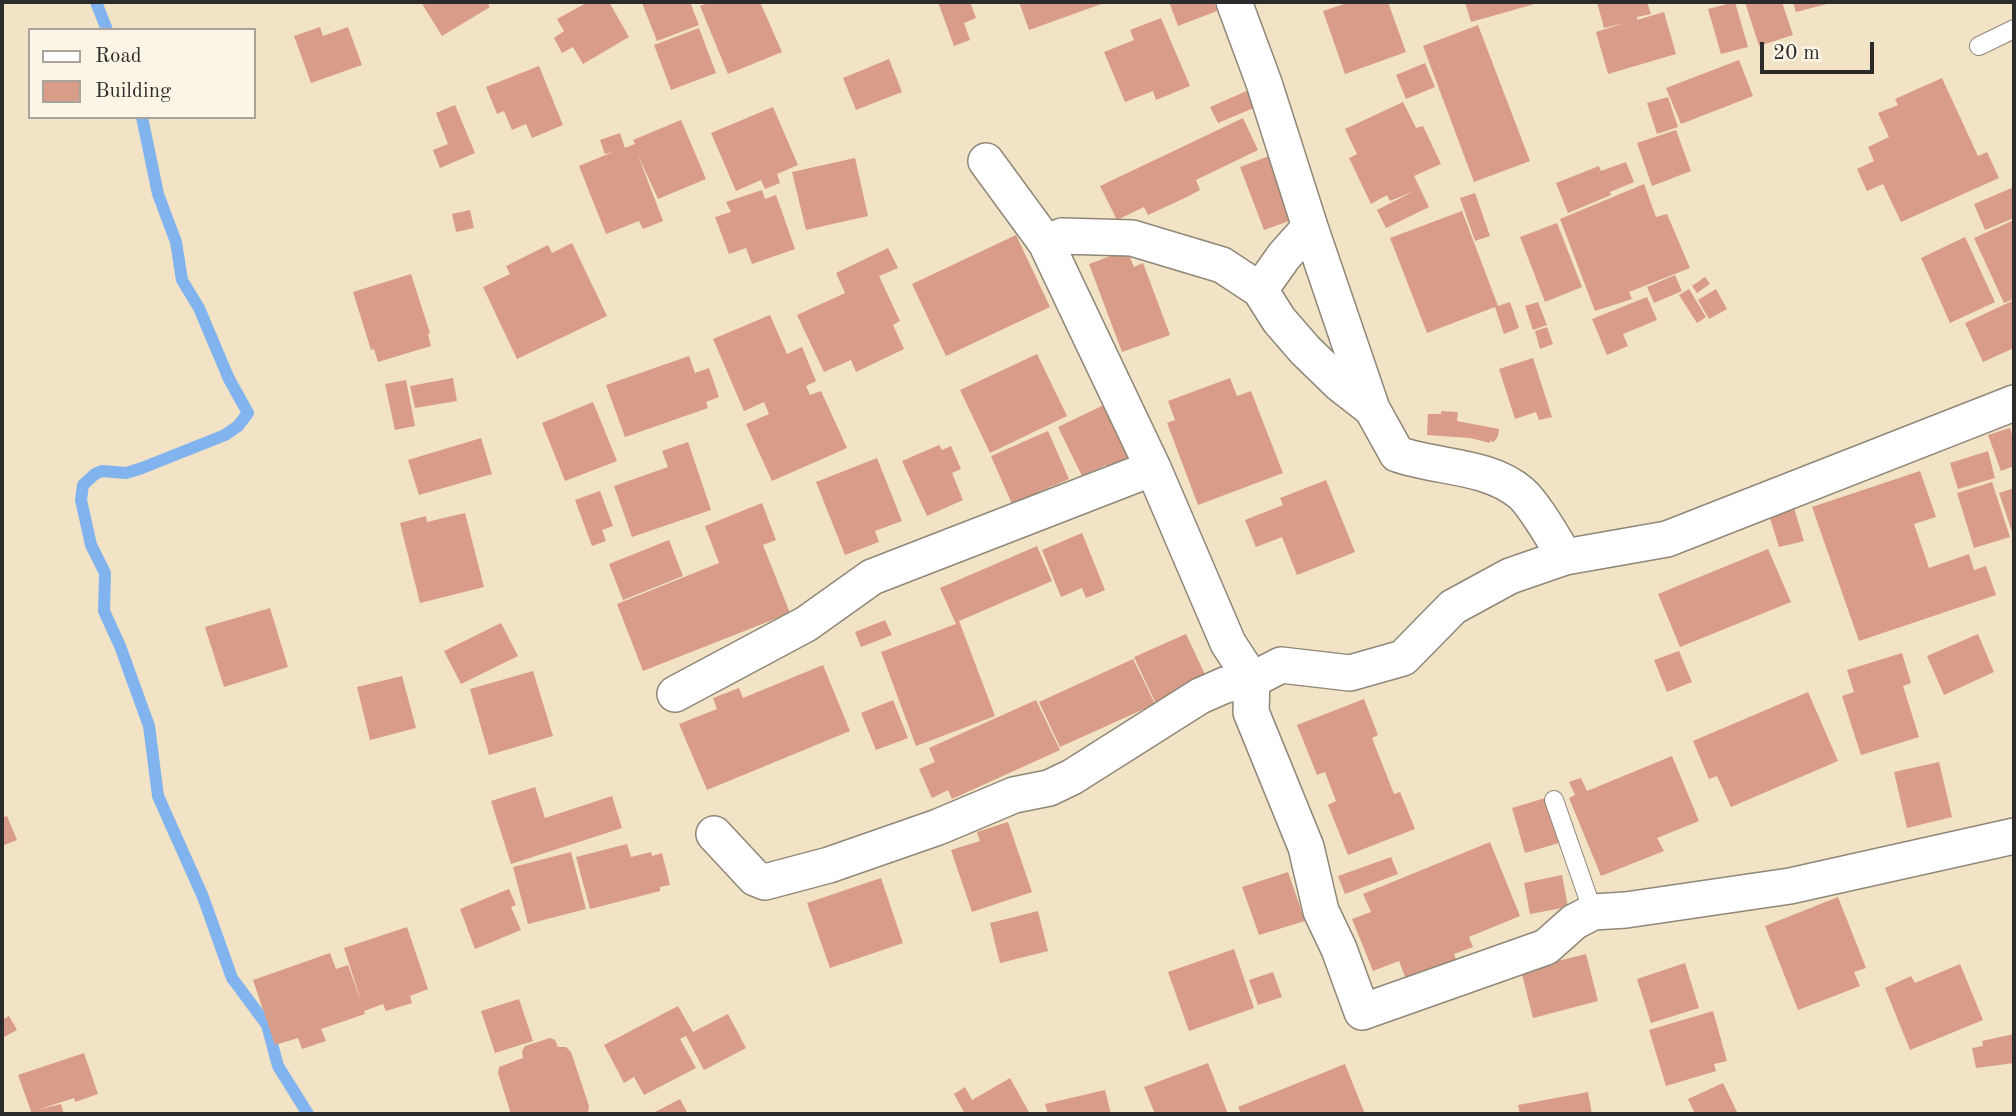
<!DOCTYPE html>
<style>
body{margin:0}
#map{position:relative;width:2016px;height:1116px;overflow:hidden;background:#f3e3c6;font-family:"Old Standard TT",serif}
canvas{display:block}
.frame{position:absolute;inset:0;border:4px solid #2b2b2b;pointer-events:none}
.legend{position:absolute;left:28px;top:28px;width:228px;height:91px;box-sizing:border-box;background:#fcf5e5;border:2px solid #a8a49b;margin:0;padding:9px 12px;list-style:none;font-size:21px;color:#2b2b2b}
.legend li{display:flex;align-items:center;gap:14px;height:35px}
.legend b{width:35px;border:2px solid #a8a49b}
.scale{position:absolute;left:1760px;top:42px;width:114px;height:32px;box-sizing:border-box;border:4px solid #2b2b2b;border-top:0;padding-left:9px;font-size:21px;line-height:24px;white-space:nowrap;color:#2b2b2b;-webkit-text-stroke:5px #fcf5e5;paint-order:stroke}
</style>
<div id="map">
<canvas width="2016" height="1116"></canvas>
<div class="frame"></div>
<ul class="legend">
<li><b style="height:9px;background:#fff"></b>Road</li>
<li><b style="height:19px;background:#d89c88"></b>Building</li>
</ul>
<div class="scale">20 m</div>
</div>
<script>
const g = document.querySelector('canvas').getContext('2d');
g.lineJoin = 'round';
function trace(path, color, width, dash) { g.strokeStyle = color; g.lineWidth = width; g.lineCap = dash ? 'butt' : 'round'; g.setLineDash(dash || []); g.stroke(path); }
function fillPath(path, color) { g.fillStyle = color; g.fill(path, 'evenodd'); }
trace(new Path2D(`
 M96,2l11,28
 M142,117l16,77 18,48 6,38 17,28 30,71 19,34 -10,13 -13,9 -83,33 -16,5 -24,-2 -7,3 -12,11 -2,15 10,45 14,28 -1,38 16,35 29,80 9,70 45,101 29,81 35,47 11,41 30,48`), '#81b4ee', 12);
fillPath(new Path2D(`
 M421,2h66l3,5 -48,29z
 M588,2h21l20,35 -46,27 -10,-17 -11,6 -8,-15 10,-7 -7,-12z
 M645,2h45l9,23 -42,16 -15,-38z
 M710,2h50l22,50 -54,22 -28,-68z
 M938,2h32l6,16 -12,5 6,17 -16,6z
 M1019,2h88l-78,28z
 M1169,2h45l3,9 -39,15z
 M1350,2h38l18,50 -61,22 -22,-63z
 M1465,2h73v1l-67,19z
 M1597,2h50l4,12 -14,3v3l27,-8 12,42 -68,20 -12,-42 29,-9 -21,5z
 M1735,2l13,45 -27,7 -13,-45z
 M1745,2h37l11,33 -34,11z
 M1793,2h38v1l-35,9z
 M1161,18l29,68 -34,14 -3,-9 -28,11 -21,-50 30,-12 -4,-10z
 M1478,25l52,136 -56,21 -51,-136z
 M320,27l3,9 25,-9 14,38 -51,18 -17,-47z
 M699,28l17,45 -45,17 -17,-45z
 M889,59l13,33 -46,18 -13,-32z
 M1739,60l14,36 -72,28 -15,-36z
 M1425,63l10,24 -29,12 -10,-24z
 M539,66l24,59 -31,13 -6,-14 -14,6 -8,-19 -7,3 -11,-27z
 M1942,78l36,78 9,-4 12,26 -98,44 -18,-38 -16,7 -10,-22 17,-8 -6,-14 21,-10 -11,-24 20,-8 -3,-6z
 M1249,90l7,17 -38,16 -8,-16z
 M1668,97l10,30 -21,7 -10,-31z
 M1403,102l13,26 7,-2 18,38 -27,12 15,31 -43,21 -9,-18 37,-19 -24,10 -3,-6 -16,9 -22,-46 8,-4 -12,-25z
 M455,105l20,48 -35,15 -7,-18 15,-6 -12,-31z
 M773,107l25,58 -21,9 3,9 -15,6 -4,-9 -25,11 -25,-58z
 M1243,118l15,32 -62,30 4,10 -11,6 -41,19 -4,-8 -27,13 -17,-34z
 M681,120l25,59 -48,20 -20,-44 25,66 -20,8 -4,-8 -33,13 -27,-68 34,-14 -8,2 -5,-14 20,-7 5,15 10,-4 -2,-4z
 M1676,130l15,41 -39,15 -15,-43z
 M1269,156l23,64 -28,10 -24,-63z
 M855,158l13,58 -62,14 -14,-58z
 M1626,162l8,20 -24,10 1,3 -43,18 -12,-30 43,-17 2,5z
 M1644,184l12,33 11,-3 23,54 -61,24 3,7 -37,12 -35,-92z
 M2014,187v31l-29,12 -11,-26z
 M762,190l3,9 11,-4 19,54 -43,15 -6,-16 -17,6 -14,-37 16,-5 -5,-10z
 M1475,193l15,43 -15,5 -15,-43z
 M470,210l4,18 -18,4 -4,-18z
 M1462,211l36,95 12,-4 9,26 -15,6 -9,-27 -68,26 -37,-95z
 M2014,220v79l-10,4 -30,-65z
 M1557,223l25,64 -37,15 -25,-65z
 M1016,235l34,72 -104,49 -34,-72z
 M1965,237l30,65 -45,21 -29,-65z
 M572,243l35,73 -90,43 -34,-72 27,-13 -4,-8 42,-21 4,8z
 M888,248l10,20 -19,8 21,45 -7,4 11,24 -48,23 -5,-12 -27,12 -27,-57 48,-22 -9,-20z
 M1127,250l7,17 9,-4 27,72 -48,17 -33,-88z
 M411,274l19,59 -2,1 3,12 -53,16 -4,-13 -3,1 -18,-58z
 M1675,275l7,16 -28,12 -7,-16z
 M1705,277l5,7 -13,9 -5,-7z
 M1689,289l17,28 -9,6 -18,-28z
 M1716,289l11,20 -18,10 -11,-19z
 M1647,297l10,23 -34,14 5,12 -21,9 -15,-36z
 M2012,301l2,47 -31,14 -18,-39z
 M1538,302l9,23 -14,5 -8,-24z
 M770,315l17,39 15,-7 14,34 -10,5 4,9 11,-4 26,57 -75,33 -26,-57 23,-10 -5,-12 -20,9 -31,-72z
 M1547,327l6,17 -13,5 -5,-18z
 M1037,354l30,62 -77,37 -30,-63z
 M689,356l6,17 14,-5 10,29 -13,5 2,6 -83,29 -19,-52z
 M1533,358l19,59 -13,3 -3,-8 -21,7 -16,-50z
 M453,378l4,23 -42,7 -5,-22z
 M1230,378l7,18 14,-5 32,82 -85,32 -31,-82 8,-3 -7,-19z
 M406,380l9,46 -20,4 -10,-46z
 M593,402l24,59 -52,20 -23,-58z
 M1108,403l23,57 -22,11 -3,-6 -24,11 -24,-49z
 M1441,411l17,1 -1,9 42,8 -1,7 -4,6 -4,-1v2l-20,-5 -43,-3 1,-21h13z
 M2010,428l4,13v25l-13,5 -13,-36z
 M1048,431l21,48 -57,25 -21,-48z
 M481,438l11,36 -73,21 -11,-35z
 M688,442l23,68 -79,27 -18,-51 54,-19 -6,-16z
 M939,445l3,5 9,-4 10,23 -9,4 11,27 -36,16 -25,-55z
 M1988,451l7,27 -37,11 -8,-26z
 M877,458l25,63 -27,10 4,11 -34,13 -29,-73z
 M1920,471l16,46 -22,7 15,44 40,-14 5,16 12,-4 10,29 -137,46 -47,-134z
 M1326,480l29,72 -58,23 -15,-38 -26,10 -11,-27 38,-15 -3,-7z
 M1992,482l18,55 -36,11 -17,-55z
 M2014,488v50l-15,-45z
 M600,491l13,35 -11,4 4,11 -14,5 -17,-46z
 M762,503l14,37 -13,5 27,68 -147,58 -26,-67 102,-41 -14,-37z
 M1794,508l10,33 -25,6 -10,-32z
 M465,513l19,74 -64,16 -20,-80 26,-7 1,6z
 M1082,533l23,57 -19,8 -4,-10 -21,9 -19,-47z
 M669,540l14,36 -60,24 -14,-36z
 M1037,546l15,35 -93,40 36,95 -79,30 -35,-94 75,-28 -16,-36z
 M1768,549l23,53 -111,45 -22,-53z
 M270,608l18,59 -64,20 -19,-60z
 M885,620l7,15 -31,12 -6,-15z
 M501,623l17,33 -57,28 -17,-33z
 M1186,634l22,47 -52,23 -22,-47z
 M1978,634l16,38 -50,23 -17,-39z
 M1679,651l13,31 -25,10 -13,-32z
 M1902,653l9,30 -8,3 16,51 -58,18 -19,-59 12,-4 -7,-22z
 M1133,659l22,45 -95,43 -21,-45z
 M823,665l27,66 -143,59 -28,-66 38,-15 -4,-11 26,-10 4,10z
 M533,671l20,65 -64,19 -19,-66z
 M402,676l14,52 -46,12 -13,-53z
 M1808,692l30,69 -107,46 -14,-31 -8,3 -16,-38z
 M1364,699l14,36 -6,3 22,56 6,-2 15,37 -67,26 -20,-50 8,-4 -11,-29 -8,3 -20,-50z
 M893,700l15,38 -32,12 -15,-37z
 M1036,700l24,50 -108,49 -4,-9 -16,8 -13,-29 16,-7 -6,-14z
 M1672,756l27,65 -42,17 7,13 -63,25 -32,-78 6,-3 -6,-13 12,-4 6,13z
 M1939,762l13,55 -45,11 -13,-56z
 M535,787l10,31 67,-22 10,32 -111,36 -20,-63z
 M1545,798l14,45 -34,10 -13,-45z
 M7,816l10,24 -15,6v-28z
 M1008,822l24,70 -60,20 -21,-62 29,-9 -3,-9z
 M1490,842l30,74 -51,21 4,10 -19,7 7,18 -50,20 -12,-31 -26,10 -21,-52 19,-7 -8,-18z
 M627,844l4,13 20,-5 1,4 10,-3 8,32 -10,2v4l-70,18 -14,-52z
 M571,852l15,57 -58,15 -15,-57z
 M1391,857l7,17 -53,20 -7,-18z
 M1288,872l17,49 -46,14 -17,-48z
 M1562,875l6,32 -38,7 -6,-31z
 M881,878l22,65 -73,25 -23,-65z
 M509,889l7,16 -5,2 10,23 -46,19 -15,-40z
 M1838,897l28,71 -12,4 6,14 -62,24 -33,-84z
 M1038,911l10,40 -48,12 -10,-40z
 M407,927l21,62 -18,7 2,7 -26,8 -3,-7 -19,7 1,3 -44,15 5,12 -24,8 -4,-11 -23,7 -22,-65 77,-27 6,16 12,-4 15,42 -19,-59z
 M1234,949l20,59 -65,23 -21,-59z
 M1586,954l12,47 -65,17 -12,-48z
 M1685,963l14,45 -48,15 -14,-44z
 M1960,964l23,56 -73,30 -25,-62 26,-12 4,7z
 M1273,972l9,25 -24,8 -9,-25z
 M519,999l14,42 -38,12 -14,-42z
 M678,1006l15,26 35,-18 18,34 -42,22 -18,-34 -6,3 16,29 -52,27 -10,-18 -10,6 -20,-38z
 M1713,1011l14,50 -13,3 2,7 -50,15 -17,-56z
 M9,1016l8,14 -15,8v-18z
 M2014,1034v29l-38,5 -4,-20 11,-2 -1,-5z
 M550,1038l5,2 3,7h8l5,5 18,54 -1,6 -1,2h-76l-13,-41 1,-6 24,-9 -1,-7 3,-5z
 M84,1053l14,41 -23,8 -1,-4 -37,12 24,-6 3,10h-32l-14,-39z
 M1208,1063l20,51h-73l-11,-27z
 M1345,1064l20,50h-124l-3,-7z
 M1010,1078l20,36h-65l-11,-20 11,-7 7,13z
 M1723,1083l15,31h-43l-7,-15z
 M1105,1090l6,24h-63l-3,-10z
 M1588,1092l4,22h-72l-2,-9z
 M680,1099l8,15h-37z`), '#d89c88');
const service = new Path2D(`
 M1979,46l35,-17
 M1554,800l39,112`);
const minor = new Path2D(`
 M1234,2l30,81 46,144 62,182 25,45c40,14 91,11 124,39 13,11 34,48 44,64
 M986,161l60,82 107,225 75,175 24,37 -1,32 55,135 15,64 18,38 23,63 184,-65 28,-25 19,-10 33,-2 164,-24 224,-50
 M1046,243l16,-7 70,2 90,27 38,25 19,30 26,30 35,34 32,25
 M1260,290l24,-34 26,-29
 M675,694l131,-70 66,-47 281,-109
 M714,834l41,44 10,4 64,-17 109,-38 76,-32 35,-7 23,-11 128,-81 25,-11 27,-5 29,-15 69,8 53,-15 50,-51 57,-31 55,-19 102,-18 347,-136`);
trace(service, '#8f8778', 20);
trace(minor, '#8f8778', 38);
trace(service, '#fff', 18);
trace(minor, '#fff', 35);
</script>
